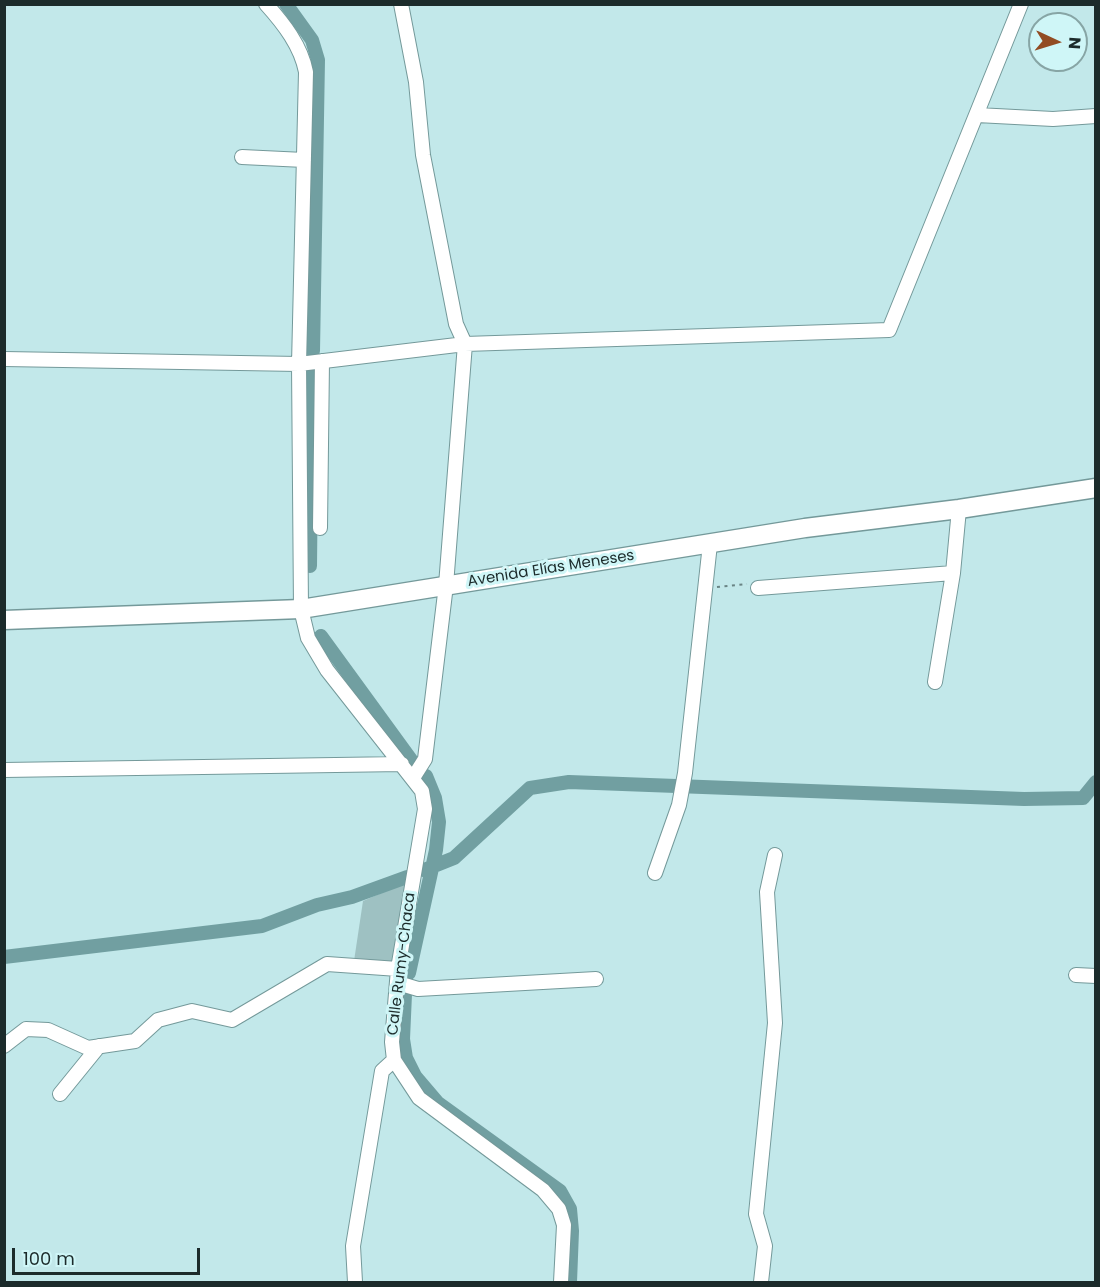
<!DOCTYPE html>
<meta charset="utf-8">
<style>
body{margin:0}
#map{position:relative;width:1100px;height:1287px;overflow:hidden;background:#c2e8ea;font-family:Poppins,sans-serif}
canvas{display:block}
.frame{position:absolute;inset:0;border:6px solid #1c2b2b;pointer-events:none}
.north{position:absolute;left:1028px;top:12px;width:60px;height:60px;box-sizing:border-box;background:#cff6f7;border:2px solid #87a5a5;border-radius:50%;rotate:94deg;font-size:16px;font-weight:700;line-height:24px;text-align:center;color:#1c2b2b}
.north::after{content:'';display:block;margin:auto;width:21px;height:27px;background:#924c23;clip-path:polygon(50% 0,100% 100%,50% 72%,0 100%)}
.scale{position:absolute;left:12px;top:1248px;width:188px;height:27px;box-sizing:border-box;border:3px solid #1c2b2b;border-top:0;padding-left:8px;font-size:18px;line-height:21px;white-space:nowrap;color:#1c2b2b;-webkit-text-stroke:4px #cff6f7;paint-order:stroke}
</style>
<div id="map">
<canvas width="1100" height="1287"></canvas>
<div class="frame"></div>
<div class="north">N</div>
<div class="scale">100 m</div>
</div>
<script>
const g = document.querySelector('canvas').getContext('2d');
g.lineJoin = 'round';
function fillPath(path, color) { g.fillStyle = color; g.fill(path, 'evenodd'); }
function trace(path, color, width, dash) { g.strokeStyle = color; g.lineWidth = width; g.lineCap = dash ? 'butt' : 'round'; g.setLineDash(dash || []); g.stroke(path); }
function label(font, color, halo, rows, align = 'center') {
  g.font = font + ' Poppins,sans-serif'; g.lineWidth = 6; g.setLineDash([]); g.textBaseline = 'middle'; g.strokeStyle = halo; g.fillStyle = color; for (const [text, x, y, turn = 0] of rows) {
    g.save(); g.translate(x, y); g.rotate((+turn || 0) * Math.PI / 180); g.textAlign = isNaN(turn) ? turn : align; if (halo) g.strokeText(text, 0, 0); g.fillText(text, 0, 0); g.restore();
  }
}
fillPath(new Path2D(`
 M407,882l-13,82 -40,-3 9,-60z`), '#9ec1c2');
trace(new Path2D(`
 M286,4l26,36 6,20 -5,291
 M310,566l2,-194
 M321,636l91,125
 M424,870l30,-12 76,-70 39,-6 455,17 59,-1 13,-16
 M4,957l258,-31 55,-21 35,-8 55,-20
 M409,973l27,-123 3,-28 -4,-24 -9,-22
 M405,994l-2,45 3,19 9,18 23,27 122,88 10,18 2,22 -2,51`), '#719fa1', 14);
const minor = new Path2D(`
 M266,4c18,20 35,42 40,68l-7,292 2,245 7,29 19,32 95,121 3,18 -27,160 -6,73 2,18 25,38 124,92 16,19 5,16 -3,57
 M401,4l15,78 7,73 33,169 9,20 -19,241 -21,174 -12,19
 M977,115l76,4 43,-3
 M242,157l62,3
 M4,359l295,5 166,-20 424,-14 132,-326
 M320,528l2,-167
 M758,588l195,-15
 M935,682l18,-109 6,-64
 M4,770l398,-6
 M655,873l24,-68 6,-32 25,-229
 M1076,975l20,1
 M398,983l20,6 178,-10
 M4,1046l22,-17 22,1 40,18 47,-7 23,-21 34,-9 40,9 95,-56 71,5
 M60,1094l39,-48
 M355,1282l-2,-36 29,-175 12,-11
 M761,1282l4,-36 -9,-32 19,-191 -8,-131 8,-37`);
const major = new Path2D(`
 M4,620l297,-11 504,-81 154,-19 137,-21`);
trace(minor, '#74999a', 16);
trace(major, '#74999a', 21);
trace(new Path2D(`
 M717,587l30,-3`), '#6a8485', 2, [3, 4.5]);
trace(minor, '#fff', 14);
trace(major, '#fff', 18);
label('15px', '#1c2b2b', '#cff6f7', [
 ["Avenida Elías Meneses",551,569,-9],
 ["Calle Rumy-Chaca",402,964,-83]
]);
</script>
